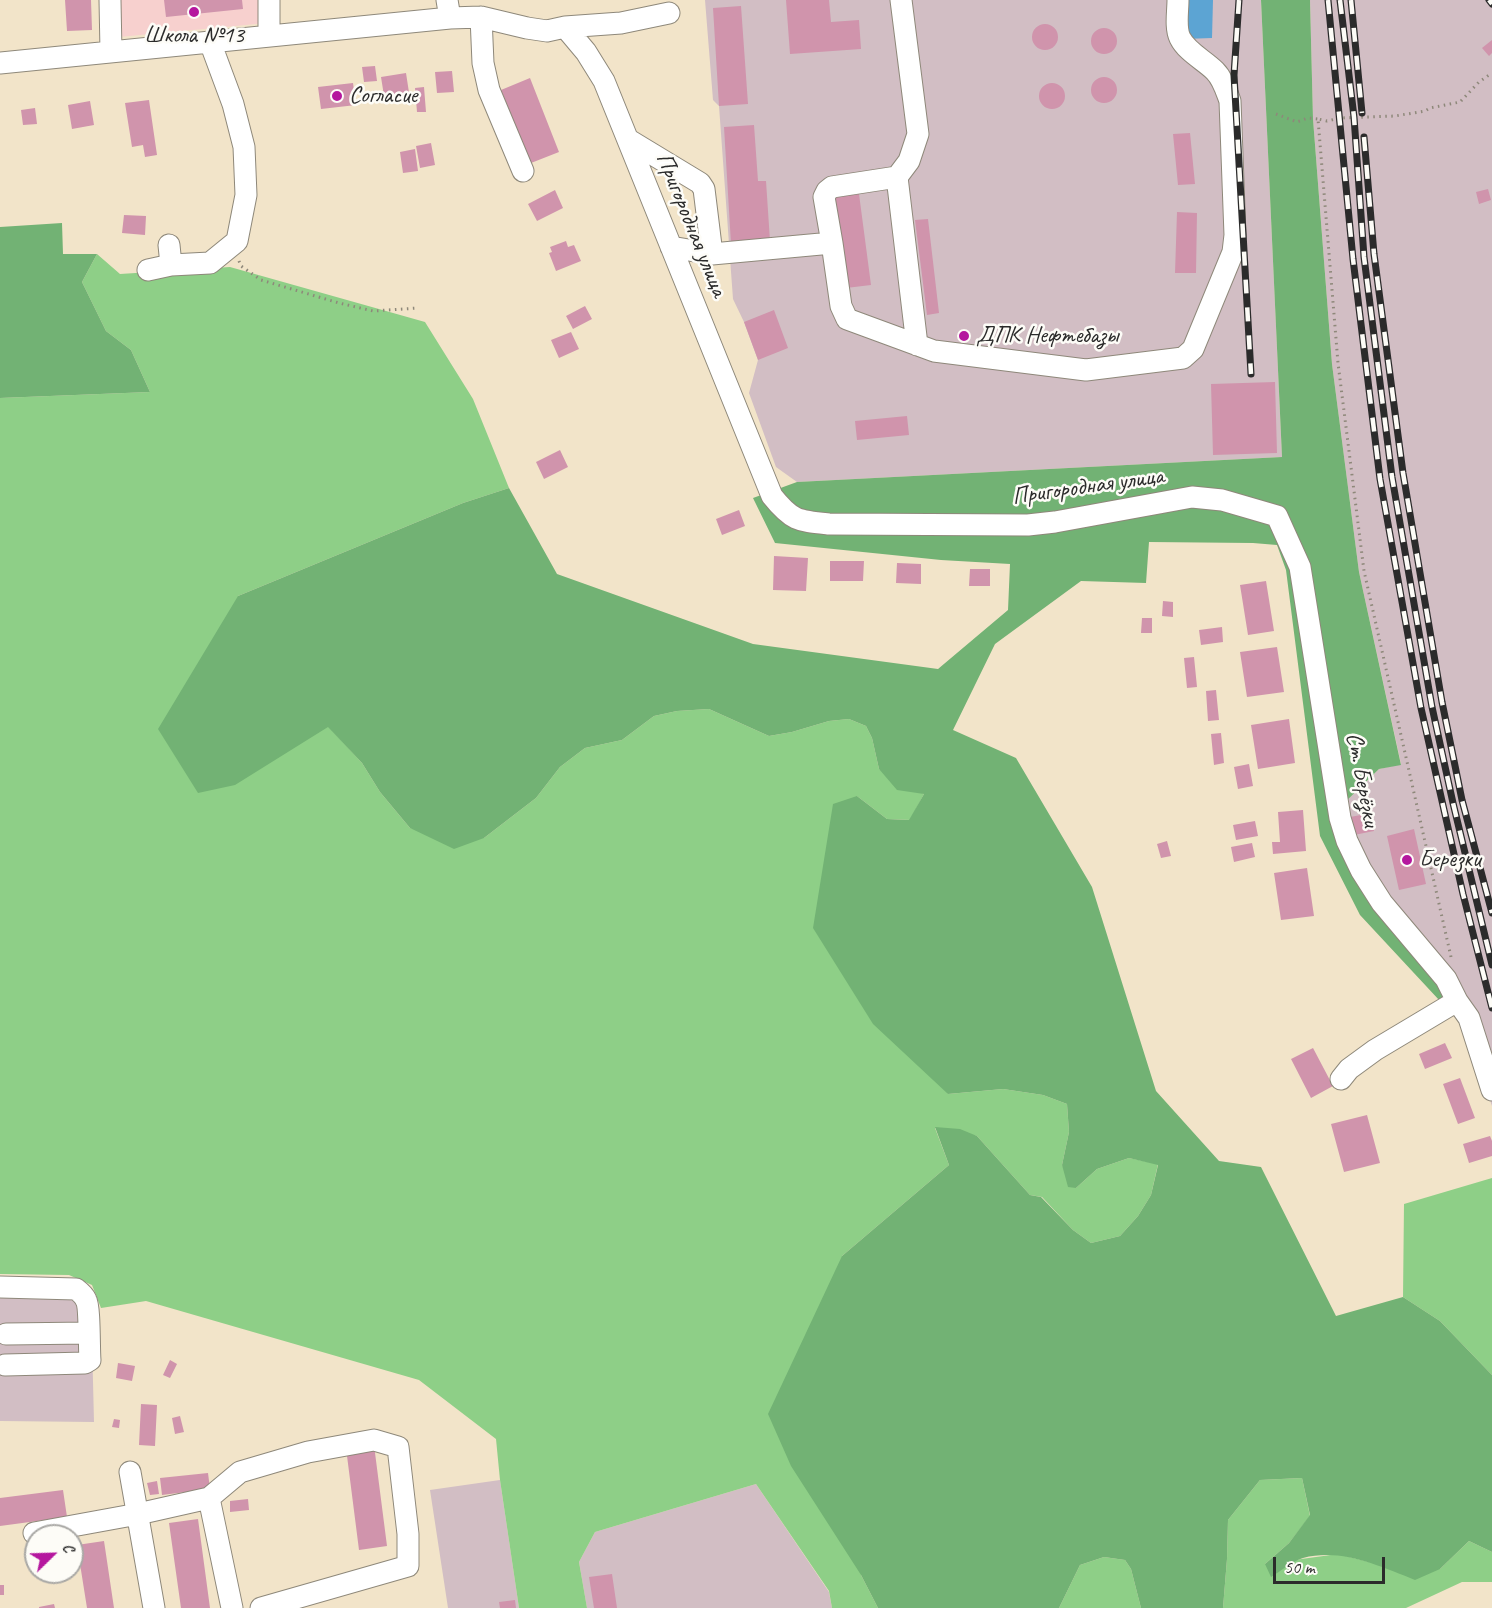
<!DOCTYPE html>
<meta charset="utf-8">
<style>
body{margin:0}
#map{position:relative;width:1492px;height:1608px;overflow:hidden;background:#f2e4c9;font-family:Caveat,sans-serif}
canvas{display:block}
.north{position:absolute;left:24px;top:1524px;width:60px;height:60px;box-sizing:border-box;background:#fdfcf7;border:2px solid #a9a8a5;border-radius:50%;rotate:67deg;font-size:16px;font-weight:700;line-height:24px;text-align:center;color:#2b2b2b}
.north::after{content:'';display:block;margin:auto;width:21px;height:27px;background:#b5179e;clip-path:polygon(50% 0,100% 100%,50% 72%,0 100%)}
.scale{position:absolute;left:1273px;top:1557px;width:112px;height:27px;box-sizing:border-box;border:3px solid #2b2b2b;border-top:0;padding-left:8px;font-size:18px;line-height:21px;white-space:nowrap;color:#2b2b2b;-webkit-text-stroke:4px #fdfcf7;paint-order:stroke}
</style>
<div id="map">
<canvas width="1492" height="1608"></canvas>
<div class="north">С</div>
<div class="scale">50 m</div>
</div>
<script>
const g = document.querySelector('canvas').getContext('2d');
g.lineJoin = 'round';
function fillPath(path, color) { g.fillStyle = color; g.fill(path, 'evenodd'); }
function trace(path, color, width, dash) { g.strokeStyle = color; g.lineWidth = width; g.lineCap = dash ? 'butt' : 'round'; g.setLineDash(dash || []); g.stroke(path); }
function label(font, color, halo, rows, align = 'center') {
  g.font = font + ' Caveat,sans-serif'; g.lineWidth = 5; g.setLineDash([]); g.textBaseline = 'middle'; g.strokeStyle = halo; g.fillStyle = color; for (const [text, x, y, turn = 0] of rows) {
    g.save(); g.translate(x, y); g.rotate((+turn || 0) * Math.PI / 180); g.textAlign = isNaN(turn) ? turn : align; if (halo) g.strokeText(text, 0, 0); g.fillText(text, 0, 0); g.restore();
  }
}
fillPath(new Path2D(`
 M121,0h146v23l-148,14z`), '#f7d0ce');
fillPath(new Path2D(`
 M705,0h556l21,457 -485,25 -21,-15 -27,-74 9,-33 -14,-38 -11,-23 -14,-193 -6,-6z
 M1310,0h182v1106l-26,-77 -133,-215 46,-45 22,-5 -42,-192 -27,-208 -19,-245z
 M0,1297l91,4 3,121 -94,-1z
 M500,1480l19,128h-71l-18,-118z
 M756,1484l73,108 3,16h-245l-8,-46 16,-30z`), '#d2bec4');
fillPath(new Path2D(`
 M97,254l23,20 110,-7 195,55 48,77 36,89 -46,15 -225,93 52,153 38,-23 34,37 18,29 30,36 74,10 52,-40 24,-31 25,-19 37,-8 32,-24 23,-5 32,-2 60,27 23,-4 37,-11 20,-2 17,7 6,12 7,31 45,25 -14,26 -23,-1 -30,-23 91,298 55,-5 40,6 24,9 2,28 -7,33 14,23 21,-19 32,-11 29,6 -7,31 -13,21 -18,20 -29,7 -18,-13 -31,-33 -12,-2 -53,-59 -42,-8 14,37 -107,91 19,319 17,33h-46l-3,-17 -73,-107 -161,48 -16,30 8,46h-68l-19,-128 -4,-41 -77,-59 -273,-79 -45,7 -9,-23 -23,-10 -69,-1v-876l150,-6 -19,-42 -25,-19 -24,-49z
 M1492,1178v197l-52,-54 -37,-24 1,-93z
 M1302,1478l8,38 -21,27 -24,21 73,-10 35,9 67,6 29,-28 23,11v30h-30l-56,26h-183l4,-49 1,-39 32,-40z
 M1104,1557l21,3 6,9 10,39h-82l21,-43z`), '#8ecf87');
fillPath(new Path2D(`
 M1261,0h49l3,119 19,245 27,208 42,193 -22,4 -46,45 109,168 24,47 -106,-114 -40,-79 -34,-266 -9,-25 -24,-2 -104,-1 -3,41 -65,-2 -86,63 -42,86 63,28 76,129 64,204 63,70 42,6 75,149 67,-19 37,24 52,54v177l-23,-11 -29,28 -25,11c-36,-14 -73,-32 -112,-22 -11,3 -22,13 -32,19l-6,-13 24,-21 21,-28 -8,-37 -42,2 -32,40 -1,39 -4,49h-82l-10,-39 -6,-9 -21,-3 -24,8 -21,43h-181l-17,-33 -70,-109 -23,-52 74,-158 107,-91 -14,-38 25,2 17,7 53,59 11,2 32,33 18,13 29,-7 18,-20 13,-21 7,-30 -29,-7 -32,11 -21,19 -8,-1 -6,-22 7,-33 -2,-28 -24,-9 -40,-6 -55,5 -75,-70 -60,-96 20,-124 24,-8 30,23 22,1 15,-26 -27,-4 -18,-21 -7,-31 -6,-12 -17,-7 -20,2 -37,11 -23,4 -60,-27 -32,2 -23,5 -32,24 -37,8 -25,19 -24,31 -52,40 -30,11 -44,-21 -30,-36 -18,-29 -34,-36 -93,58 -37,8 -40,-64 80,-133 225,-93 46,-15 48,86 196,70 185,25 70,-59 2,-46 -69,-4 -166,-17 -22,-45 44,-16 485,-25z
 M62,223l1,31h34l-15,28 24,49 25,19 19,42 -150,6v-171z`), '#72b274');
fillPath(new Path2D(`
 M1184,0h29l-1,38 -28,1z`), '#5ca4d3');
fillPath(new Path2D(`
 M65,0h26l1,30 -25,1z
 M164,0h78l1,9 -77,8z
 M786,0h43l2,22 28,-2 2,29 -71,5z
 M741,6l7,98 -29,2 -6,-98z
 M1032 37a13 13 0 1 1 26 0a13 13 0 1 1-26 0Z
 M1091 41a13 13 0 1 1 26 0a13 13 0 1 1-26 0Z
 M1492,40v13l-3,3 -7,-8z
 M375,66l2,15 -13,1 -2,-15z
 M452,71l2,21 -17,1 -2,-21z
 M406,73l4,26 -25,3 -4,-25z
 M1091 90a13 13 0 1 1 26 0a13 13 0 1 1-26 0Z
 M530,78l29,74 -28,11 -30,-73z
 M353,83l3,22 -35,4 -3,-22z
 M1039 96a13 13 0 1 1 26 0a13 13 0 1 1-26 0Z
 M424,87l2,25h-9l-2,-24z
 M149,100l8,55 -12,2 -2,-12 -11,2 -7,-44z
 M90,101l4,24 -22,4 -4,-24z
 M35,108l2,16 -14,1 -2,-15z
 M754,125l4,56h8l4,60 -39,3 -7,-117z
 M1190,133l5,51 -17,1 -5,-51z
 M431,143l4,22 -15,3 -4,-22z
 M415,149l3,22 -15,2 -3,-21z
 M1488,189l3,11 -12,4 -3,-12z
 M555,190l8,18 -26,13 -9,-17z
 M859,194l12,91 -25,3 -12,-91z
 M1177,212l20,1 -1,60h-21z
 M124,215l22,1 -1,19 -23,-2z
 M928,219l11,94 -12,2 -12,-95z
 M566,241l2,6 6,-2 7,16 -25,10 -7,-18 3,-1 -2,-5z
 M585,306l7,13 -19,10 -7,-13z
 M774,310l14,38 -30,12 -14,-38z
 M571,332l8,17 -20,9 -8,-18z
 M1275,382l2,71 -64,2 -2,-71z
 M907,416l2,19 -52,5 -2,-19z
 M560,450l8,17 -24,12 -8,-17z
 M739,510l6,16 -23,9 -6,-16z
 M774,556l34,2 -2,33 -33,-1z
 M830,561h34l-1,20h-33z
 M897,563l24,1v20l-25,-1z
 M970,569h20v17h-21z
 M1266,581l8,50 -26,4 -8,-50z
 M1163,601l10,1v15l-11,-1z
 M1142,618h10v15h-11z
 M1222,627l1,15 -22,3 -2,-15z
 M1277,647l7,45 -37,5 -7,-45z
 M1194,657l3,30 -10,1 -3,-30z
 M1216,690l3,30 -11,1 -2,-30z
 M1289,719l6,44 -37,6 -7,-44z
 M1221,733l3,30 -10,2 -3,-31z
 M1249,764l4,22 -15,3 -4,-22z
 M1303,810l3,41 -33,3 -1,-12h8l-2,-30z
 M1371,813l3,18 -25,5 -4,-18z
 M1255,821l3,15 -22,4 -3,-15z
 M1414,829l12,55 -27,6 -12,-54z
 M1167,841l4,15 -10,2 -4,-14z
 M1252,843l3,14 -21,5 -3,-15z
 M1307,868l7,48 -33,4 -7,-47z
 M1445,1043l7,15 -27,11 -6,-15z
 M1313,1048l20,38 -22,12 -20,-39z
 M1460,1078l15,40 -17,6 -15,-40z
 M1367,1115l13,48 -36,9 -13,-48z
 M1490,1136l2,5v15l-23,7 -6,-19z
 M170,1360l7,4 -7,14 -7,-3z
 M118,1363l17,3 -3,15 -16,-3z
 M141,1404l16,1 -2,41 -16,-1z
 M180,1416l4,16 -9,2 -3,-16z
 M114,1419l6,1 -1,8 -7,-1z
 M374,1445l13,101 -28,4 -13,-102z
 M208,1473l2,16 -48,6 -2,-17z
 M157,1481l2,13 -9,1 -3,-12z
 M63,1490l4,27 -67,9v-28z
 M248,1499l1,11 -19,2v-11z
 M198,1519l12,89h-29l-12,-85z
 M104,1541l10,67h-27l-10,-63z
 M612,1574l5,34h-23l-5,-31z
 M0,1585h4v10h-4z
 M515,1600l1,8h-16l-1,-6z
 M54,1604l1,4h-16v-1z`), '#d094ac');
const minor = new Path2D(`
 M110,0l1,52
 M269,0v27l3,8
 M447,0l3,18
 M901,0l17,134 -9,27 -12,16 20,168
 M481,17l2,46 6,27 34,81
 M565,27l21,25 18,29 168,415c20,25 26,25 57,28l199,1 27,-3 137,-25 30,3 55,16 23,51 40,251 7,23 14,29 21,33 64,76 11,22 12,17 23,72
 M0,63l450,-45 31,-1 46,11 20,3 18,-4 56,-4 48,-10
 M629,140l71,43 4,6 8,65
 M832,243l-8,-46 3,-6 5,-4 65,-10
 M169,245l2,20
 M671,247l41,7 120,-11 9,63 6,13 87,32 152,19 97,-12 10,-9 40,-97 2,-17 -5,-134c-4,-11 -7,-22 -15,-30 -11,-11 -28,-19 -35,-33 -5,-10 -2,-27 -2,-38
 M148,270l23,-5 39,-2 27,-22 9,-46 -2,-48 -11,-43 -23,-62
 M1341,1079l8,-10 26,-19 82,-49
 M0,1287l76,2c4,3 8,6 10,11 4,7 3,49 4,60l-5,3 -80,2
 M6,1334l83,-1
 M130,1472l24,136
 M209,1498l23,110
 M34,1533l104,-19 71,-16 31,-26 68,-20 66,-12 24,7 10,87v32l-147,42`);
trace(minor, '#8e887a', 23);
trace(new Path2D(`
 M1276,114l21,8 11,-4 10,1
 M239,261l2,5 20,14 78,23 34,8 45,-3
 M1451,957l-87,-386 -26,-208 -20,-244 9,2 13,-3 55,-2 30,-5 5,-3 30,-6 19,-20 13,-9`), '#8e887a', 3, [1.5, 4.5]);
trace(minor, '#fff', 21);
const rail = new Path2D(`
 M1239,0l-5,75 17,299
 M1328,0l25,259 27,220 41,229 42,186 29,114
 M1340,0l14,117 10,140 28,220 40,230 21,96 39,162
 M1351,0l11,113
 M1489,0l3,4
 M1364,137l10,117 29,219 39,229 20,98 30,113`);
trace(rail, '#2b2b2b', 7);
trace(rail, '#fdfcf7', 4.5, [14]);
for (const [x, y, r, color] of [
 [194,12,6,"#b5179e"],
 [337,96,6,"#b5179e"],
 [964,336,6,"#b5179e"],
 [1407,860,6,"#b5179e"]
]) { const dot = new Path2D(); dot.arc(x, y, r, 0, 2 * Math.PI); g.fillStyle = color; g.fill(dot); trace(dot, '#fdfcf7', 2); }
label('24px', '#2b2b2b', '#fdfcf7', [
 ["Школа №13",194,36,"center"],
 ["Согласие",349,96],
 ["ДПК Нефтебазы",976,336],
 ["Березки",1419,860]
], 'left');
label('24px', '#2b2b2b', '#fdfcf7', [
 ["Пригородная улица",691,225,68],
 ["Пригородная улица",1088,487,-8],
 ["Ст. Берёзки",1362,780,79]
]);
</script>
